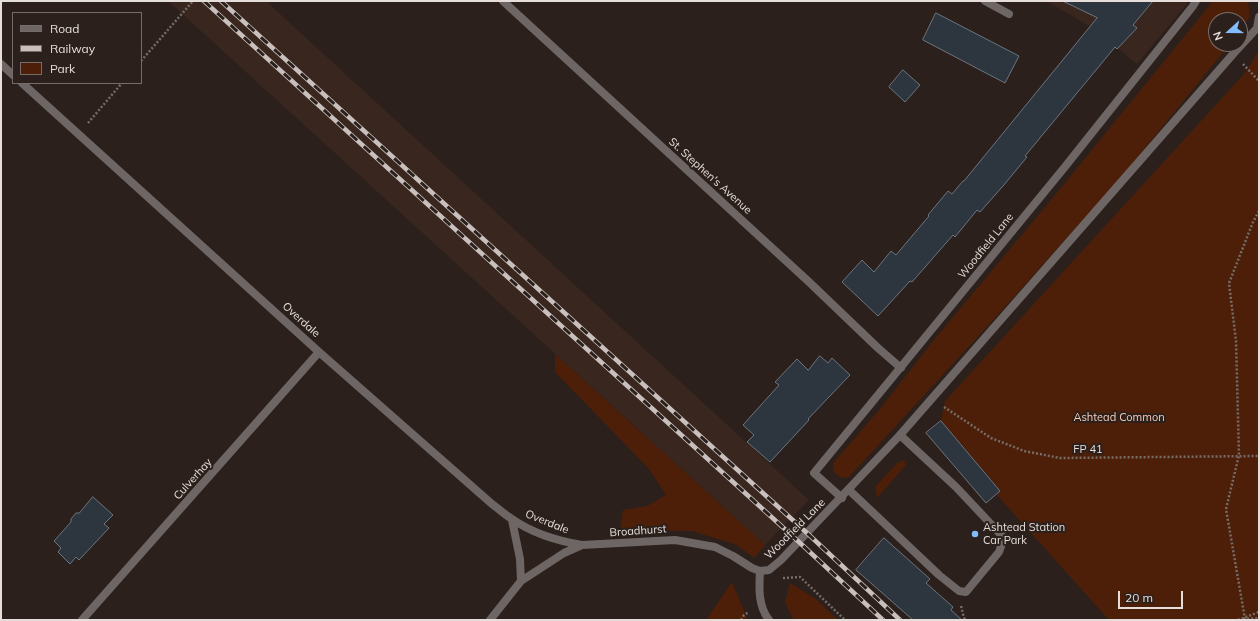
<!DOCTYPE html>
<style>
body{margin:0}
#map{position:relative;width:1260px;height:621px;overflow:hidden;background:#2b201b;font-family:Mulish,sans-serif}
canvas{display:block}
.frame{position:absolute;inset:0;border:2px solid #e6dedb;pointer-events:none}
.legend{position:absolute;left:12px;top:12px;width:130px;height:72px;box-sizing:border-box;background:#2b201b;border:1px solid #766c68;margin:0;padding:5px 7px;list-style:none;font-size:12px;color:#e6dedb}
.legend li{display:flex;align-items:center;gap:8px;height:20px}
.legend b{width:20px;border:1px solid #766c68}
.north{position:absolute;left:1208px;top:12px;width:40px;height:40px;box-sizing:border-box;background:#2b201b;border:1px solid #766c68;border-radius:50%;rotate:249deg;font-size:11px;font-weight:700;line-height:16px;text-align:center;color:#e6dedb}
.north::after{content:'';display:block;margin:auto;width:14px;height:18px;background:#83bcfb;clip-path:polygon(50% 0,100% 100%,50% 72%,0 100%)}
.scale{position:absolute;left:1118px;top:591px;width:65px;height:18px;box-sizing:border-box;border:2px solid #e6dedb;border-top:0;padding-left:5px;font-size:12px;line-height:14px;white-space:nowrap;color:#e6dedb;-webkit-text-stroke:3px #2b201b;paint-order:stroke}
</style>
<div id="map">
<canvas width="1260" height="621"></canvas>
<div class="frame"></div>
<ul class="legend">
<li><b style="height:5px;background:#6d6664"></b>Road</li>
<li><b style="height:5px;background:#c9c0bd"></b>Railway</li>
<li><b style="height:11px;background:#4d1f09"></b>Park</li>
</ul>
<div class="north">N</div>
<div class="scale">20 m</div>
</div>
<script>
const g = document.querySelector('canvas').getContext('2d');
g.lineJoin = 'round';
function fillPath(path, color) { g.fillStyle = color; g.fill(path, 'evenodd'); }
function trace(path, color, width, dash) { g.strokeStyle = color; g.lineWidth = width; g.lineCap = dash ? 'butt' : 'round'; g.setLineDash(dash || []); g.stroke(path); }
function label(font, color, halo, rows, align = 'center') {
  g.font = font + ' Mulish,sans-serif'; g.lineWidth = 4; g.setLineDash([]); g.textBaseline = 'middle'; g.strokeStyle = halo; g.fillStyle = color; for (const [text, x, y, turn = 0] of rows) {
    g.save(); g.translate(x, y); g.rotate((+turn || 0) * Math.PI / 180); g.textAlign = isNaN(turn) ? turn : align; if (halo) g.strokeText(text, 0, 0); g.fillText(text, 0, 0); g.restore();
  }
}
fillPath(new Path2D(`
 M168,1h98l543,499 -44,45z
 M1046,1h140l1,3 -50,60 -44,-36z`), '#38261f');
fillPath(new Path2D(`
 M1213,1h35l2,16 -10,13v-10h-24v24h14l-103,126 -131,147 -147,160 -8,1 -7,-6 -1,-9 47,-54 53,-68 123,-147z
 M1259,50v570h-150l-113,-126 4,-4 -59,-69 4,-20 299,-327z
 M555,354l210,191 -11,13 -17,-13 -45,-14 -72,-1 3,-20 24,-4 19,-11 -17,-26 -94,-97z
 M904,460l2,5 -29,33 -2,-11 22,-24z
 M732,582l16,38h-42z
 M790,583l26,16 22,21h-44l-9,-17z`), '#4d1f09');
const building = new Path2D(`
 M1063,1h90l-20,24 4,3 -20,21 -2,-2 -90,109 2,1 -24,29 -23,26 -3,-2 -22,27 -2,-2 -41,47 -2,-1 -32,35 -36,-34 20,-22 12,12 17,-21 5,4 33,-39 -1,-1 20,-24 4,3 11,-13h1l133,-163z
 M936,13l83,43 -14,27 -82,-43z
 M903,70l17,15 -15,17 -16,-15z
 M820,356l8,7 4,-5 18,17 -42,44 1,1 -39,42 -23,-20 7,-7 -11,-10 36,-40 -4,-3 22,-23 11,11z
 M941,421l59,70 -14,12 -60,-70z
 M93,497l20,18 -9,9 5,4 -30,32 -3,-3 -6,7 -12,-12 3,-4 -7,-7 17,-19v-3l5,-6h3z
 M884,538l46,41 -4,4 27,24 -2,3 11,10h-49l-57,-50z`);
fillPath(building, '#2d353e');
trace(building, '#6c7580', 1);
trace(new Path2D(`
 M141,61l52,-60
 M1243,64l16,17
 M88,123l34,-40
 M1259,211l-6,11 -24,61 7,58 3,114 -13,54 19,110 14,-1
 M944,407l47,31 33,13 36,7 199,-2
 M783,578l17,-1 44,42
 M961,606l3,12 2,2
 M741,620l3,-5 5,-3
 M1238,620l21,-8`), '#766c68', 2.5, [2, 2]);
trace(new Path2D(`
 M985,1l24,13
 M849,490l90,85 20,16 7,1 33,-40 5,-14 -48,-51 -56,-52`), '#6d6664', 8);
trace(new Path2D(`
 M503,1l305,280 70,67 23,20
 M1257,28l2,-11
 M1,64l12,11
 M22,83l297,269 173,152c7,5 13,11 20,15 20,14 46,22 70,26
 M842,498l-28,-25 250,-305 129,-162 3,-5
 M512,520l8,39 1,22
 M760,571c-1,17 -2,35 9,49
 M82,620l237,-268
 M490,620l31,-39 43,-28 18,-8 93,-5 40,7 18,9 19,12 8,3 9,-1 12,-10 119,-125 334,-382 25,-27`), '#6d6664', 8);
const rail = new Path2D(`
 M204,1l595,541 84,78
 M221,1l586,532 93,87`);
trace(rail, '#c9c0bd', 4.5);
trace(rail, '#2b201b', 3, [9]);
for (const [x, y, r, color] of [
 [975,534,4,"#83bcfb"]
]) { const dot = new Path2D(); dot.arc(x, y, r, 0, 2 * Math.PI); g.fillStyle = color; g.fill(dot); trace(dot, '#2b201b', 1.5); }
label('11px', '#e6dedb', '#2b201b', [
 ["St. Stephen's Avenue",710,176,42],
 ["Woodfield Lane",986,246,-51],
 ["Overdale",301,320,42],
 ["FP 41",1088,450],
 ["Culverhay",193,479,-48],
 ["Overdale",547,522,22],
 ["Woodfield Lane",795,529,-45],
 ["Broadhurst",638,531,-4]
]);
label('11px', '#f9cbb8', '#2b201b', [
 ["Ashtead Common",1119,418]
]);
label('11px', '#e6dedb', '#2b201b', [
 ["Ashtead Station",983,528],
 ["Car Park",983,541]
], 'left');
</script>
